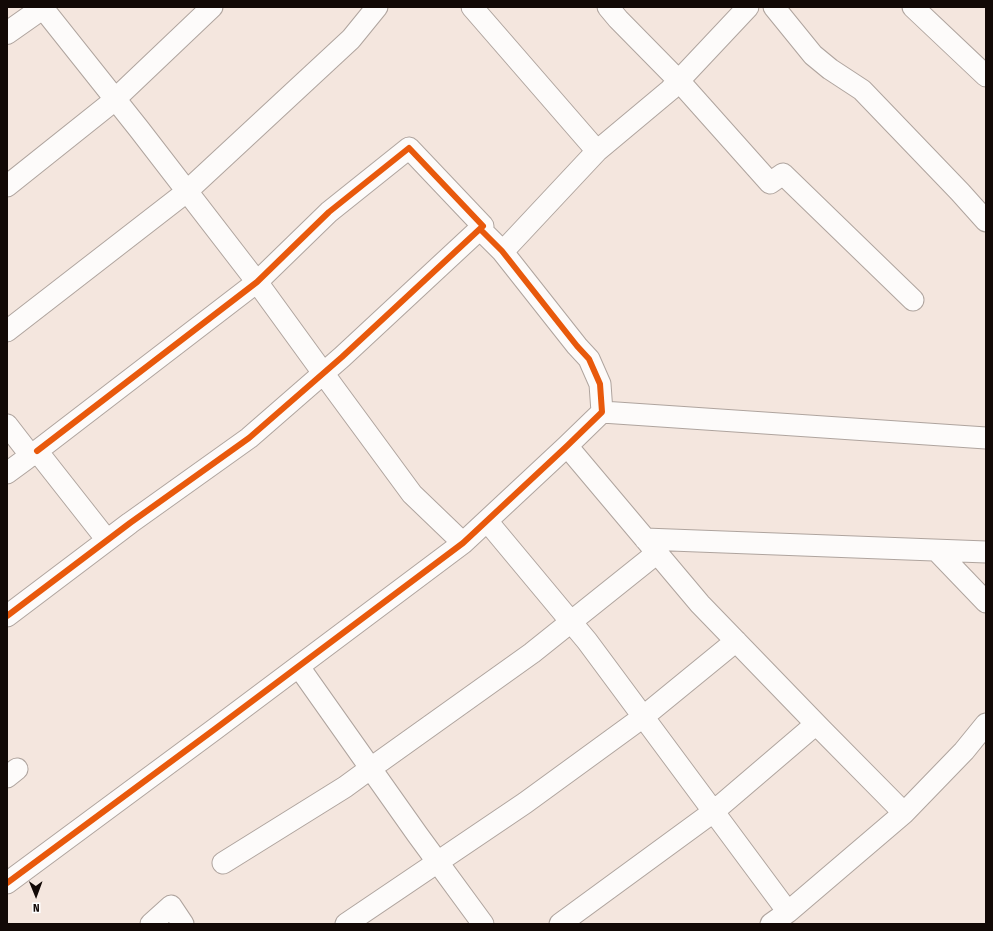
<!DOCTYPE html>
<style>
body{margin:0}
#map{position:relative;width:993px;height:931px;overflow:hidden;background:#f4e6de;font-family:"Fira Sans Condensed",sans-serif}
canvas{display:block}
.frame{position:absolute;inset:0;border:8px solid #120906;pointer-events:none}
.north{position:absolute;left:16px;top:875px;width:40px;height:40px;-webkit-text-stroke:3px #fff;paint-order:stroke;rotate:179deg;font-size:11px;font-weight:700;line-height:16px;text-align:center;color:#120906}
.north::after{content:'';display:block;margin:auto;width:14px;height:18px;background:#120906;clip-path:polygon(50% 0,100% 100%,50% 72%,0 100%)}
</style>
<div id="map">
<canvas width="993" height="931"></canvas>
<div class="frame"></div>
<div class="north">N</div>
</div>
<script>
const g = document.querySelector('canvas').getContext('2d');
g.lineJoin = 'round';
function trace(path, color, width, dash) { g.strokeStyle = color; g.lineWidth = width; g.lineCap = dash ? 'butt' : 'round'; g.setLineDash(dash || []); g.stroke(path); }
const minor = new Path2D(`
 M42,7l97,122 118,153 77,106 78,106 51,49
 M472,7l125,144 73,-61 78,-83
 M608,7l10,12 61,62 91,102 13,-9 130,126
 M774,7l39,48 17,14 32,21 98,102 26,29
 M913,7l73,69
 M7,186l104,-83 101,-96
 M502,251l7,-6 88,-94
 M7,331l178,-138 166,-154 26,-32
 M602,412l384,26
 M7,425l24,31
 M567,446l133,158 122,126 82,83
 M7,473l30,-22 70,89
 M487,521l100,120 201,271
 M645,539l341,13
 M937,551l49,51
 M7,616l123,-93 119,-85 93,-81 141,-131 -74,-78 -80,64 -72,70 -220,169
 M299,667l118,167 66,90
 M7,777l10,-8
 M223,863l122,-76 26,-19 161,-115 125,-100
 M7,883l208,-154 248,-186 104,-97 35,-34 -2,-28 -11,-25 -12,-13 -75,-95 -22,-22
 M151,924l20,-18 12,18
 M346,924l179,-121 118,-86 93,-76
 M560,924l153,-112 103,-88
 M771,924l17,-12 116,-99 60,-62 22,-27`);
const secondary = new Path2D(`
 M7,33l37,-26`);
trace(minor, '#afa49e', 23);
trace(secondary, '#afa49e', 24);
trace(minor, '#fdfbfa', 21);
trace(secondary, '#fdfbfa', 22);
trace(new Path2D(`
 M7,616l123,-93 119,-85 93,-81 141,-131 -74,-78 -80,64 -72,70 -220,169
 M7,883l208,-154 248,-186 104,-97 35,-34 -2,-28 -11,-25 -12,-13 -75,-95 -22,-22`), '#e8590c', 6);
</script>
